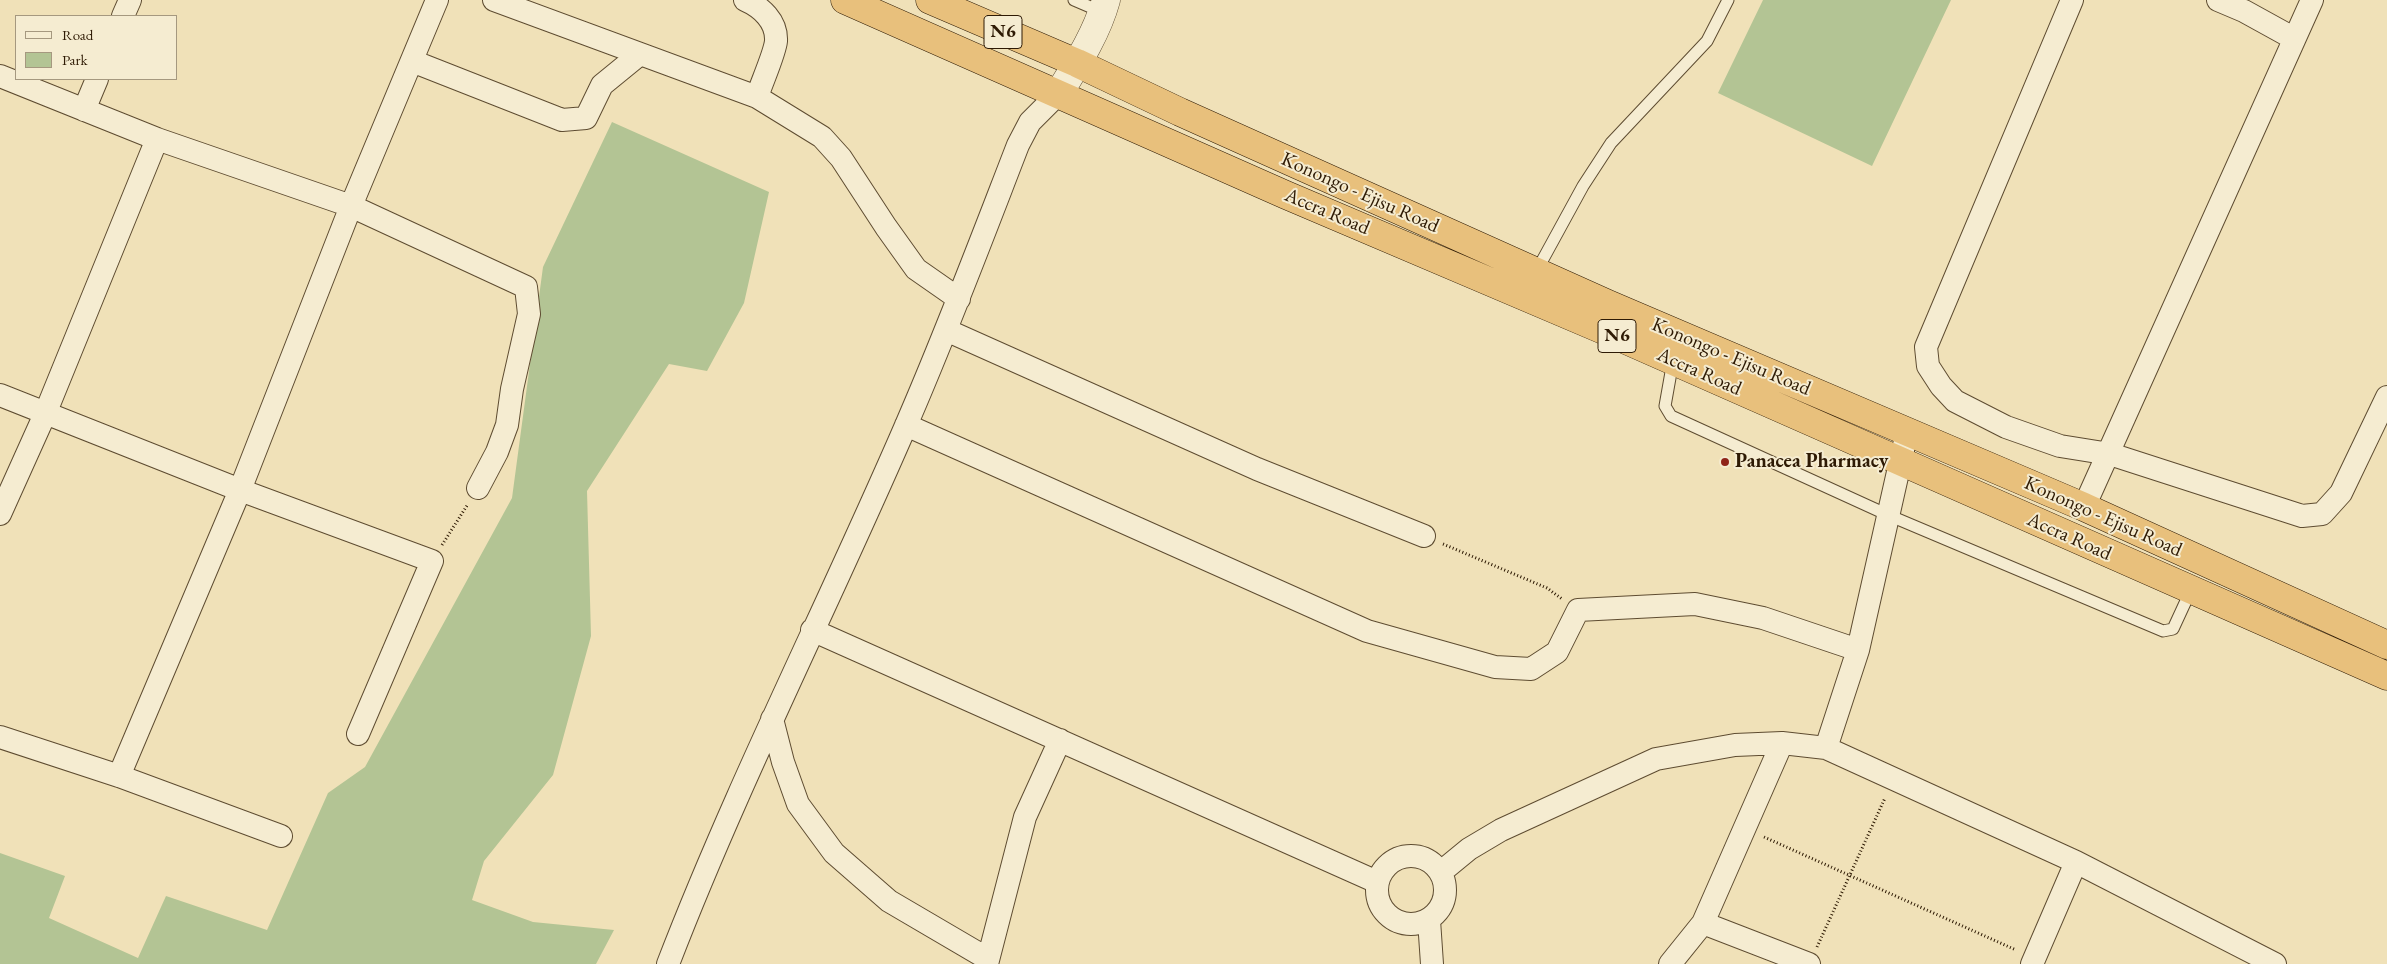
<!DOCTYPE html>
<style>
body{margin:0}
#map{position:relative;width:2387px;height:964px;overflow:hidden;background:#f0e1b8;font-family:"EB Garamond",serif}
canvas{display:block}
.legend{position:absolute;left:15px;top:15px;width:162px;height:65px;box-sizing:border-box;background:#f5ecd1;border:1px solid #a5987f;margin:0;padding:6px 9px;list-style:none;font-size:15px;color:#2e1a04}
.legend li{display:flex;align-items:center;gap:10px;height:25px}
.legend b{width:25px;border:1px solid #a5987f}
</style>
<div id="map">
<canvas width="2387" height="964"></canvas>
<ul class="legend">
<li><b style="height:6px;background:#f5ecd1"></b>Road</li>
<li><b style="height:14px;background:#b3c494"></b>Park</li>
</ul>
</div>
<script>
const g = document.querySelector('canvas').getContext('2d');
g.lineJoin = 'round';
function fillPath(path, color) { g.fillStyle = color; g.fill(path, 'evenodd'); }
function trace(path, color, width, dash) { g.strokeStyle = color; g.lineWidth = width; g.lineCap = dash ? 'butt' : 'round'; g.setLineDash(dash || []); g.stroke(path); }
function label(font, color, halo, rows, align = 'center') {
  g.font = font + ' "EB Garamond",serif'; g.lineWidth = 4; g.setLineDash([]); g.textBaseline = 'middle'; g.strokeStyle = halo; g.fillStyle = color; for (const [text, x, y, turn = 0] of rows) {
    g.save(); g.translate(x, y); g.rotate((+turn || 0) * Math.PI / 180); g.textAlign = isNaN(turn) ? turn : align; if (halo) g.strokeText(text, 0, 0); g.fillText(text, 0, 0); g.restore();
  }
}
fillPath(new Path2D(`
 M1763,0h188l-79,166 -154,-73z
 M612,122l157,70 -25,111 -37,68 -38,-7 -82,127 4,145 -38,139 -69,86 -12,39 61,22 81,8 -18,34h-596v-111l65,23 -16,42 89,40 28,-62 101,34 61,-137 37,-26 147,-269 31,-231z`), '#b3c494');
const service = new Path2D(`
 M1074,0l28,12
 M1536,272l47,-86 28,-43 96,-102 21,-41
 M1673,361l-8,45 6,10 217,99 275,116 10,-2 18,-39`);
const minor = new Path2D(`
 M494,0l263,97 65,40 19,21 45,69 30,42 43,30
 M745,0c16,7 32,21 31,41 -1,12 -15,43 -19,56
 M2072,0l-146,347 2,19 13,20 14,15 51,26 54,19 50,8 192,62 20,-2 19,-21 46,-96
 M2218,0l26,11 49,27
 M123,16l7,-16
 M412,61l150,59 24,-2 16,-33 38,-31
 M0,76l157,63 194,67 175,81 3,27 -17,75 -5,36 -10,27 -19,36
 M84,110l13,-31
 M946,330l311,139 167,67
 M0,395l240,95 192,71 -74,173
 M906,425l461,206 128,36 36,2 26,-17 21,-42 117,-6 68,14 95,32
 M2084,507l228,-507
 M0,514l45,-100 112,-275
 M812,630l565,252
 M772,719l11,43 15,42 36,49 55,48 99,58
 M0,737l119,39 162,60
 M1826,748l32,-98 49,-218
 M119,776l121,-286 111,-284 86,-206
 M1377 890a34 34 0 1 1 68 0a34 34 0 1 1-68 0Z
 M1441,872l28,-23 32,-19 155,-71 79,-14 47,-2 44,5 250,114 199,102
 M1429,920l3,44
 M1703,923l106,41
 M668,964c71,-184 161,-360 239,-541 40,-92 75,-185 111,-278l12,-23 29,-29
 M987,964l38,-147 35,-77
 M1670,964l33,-41 79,-180
 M2032,964l44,-102`);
const tertiary = new Path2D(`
 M1059,93c18,-29 38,-60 47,-93`);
const trunk = new Path2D(`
 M845,0l441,195 315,134 786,347
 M930,0l147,63 103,49 428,192 476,203 303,138`);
trace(service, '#5e4c31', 13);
trace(minor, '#5e4c31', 24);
trace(tertiary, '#5e4c31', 29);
trace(trunk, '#2e1a04', 29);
trace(new Path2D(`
 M1443,544l104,44 15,11
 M442,545l26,-41
 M1764,837l252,113
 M1817,947l68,-149`), '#2e1a04', 3, [1, 2.5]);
trace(service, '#f5ecd1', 11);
trace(minor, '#f5ecd1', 22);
trace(tertiary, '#f5ecd1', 28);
trace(trunk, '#e8c07c', 28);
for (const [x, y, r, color] of [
 [1725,462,5,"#8f2418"]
]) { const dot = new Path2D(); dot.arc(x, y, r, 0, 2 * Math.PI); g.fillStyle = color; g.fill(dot); trace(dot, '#f5ecd1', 2); }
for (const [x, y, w] of [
 [1003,32,38],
 [1617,336,38]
]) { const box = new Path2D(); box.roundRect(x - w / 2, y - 16.5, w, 33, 4); g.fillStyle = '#f5ecd1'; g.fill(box); trace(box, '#2e1a04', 1); }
label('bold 19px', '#2e1a04', null, [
 ["N6",1003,32],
 ["N6",1617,336]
]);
label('20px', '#2e1a04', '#f5ecd1', [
 ["Konongo - Ejisu Road",1360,193,24],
 ["Accra Road",1327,212,23],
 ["Konongo - Ejisu Road",1731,357,23],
 ["Accra Road",1699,372,24],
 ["Konongo - Ejisu Road",2103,517,24],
 ["Accra Road",2069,537,24]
]);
label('bold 20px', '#2e1a04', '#f5ecd1', [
 ["Panacea Pharmacy",1735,462]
], 'left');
</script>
